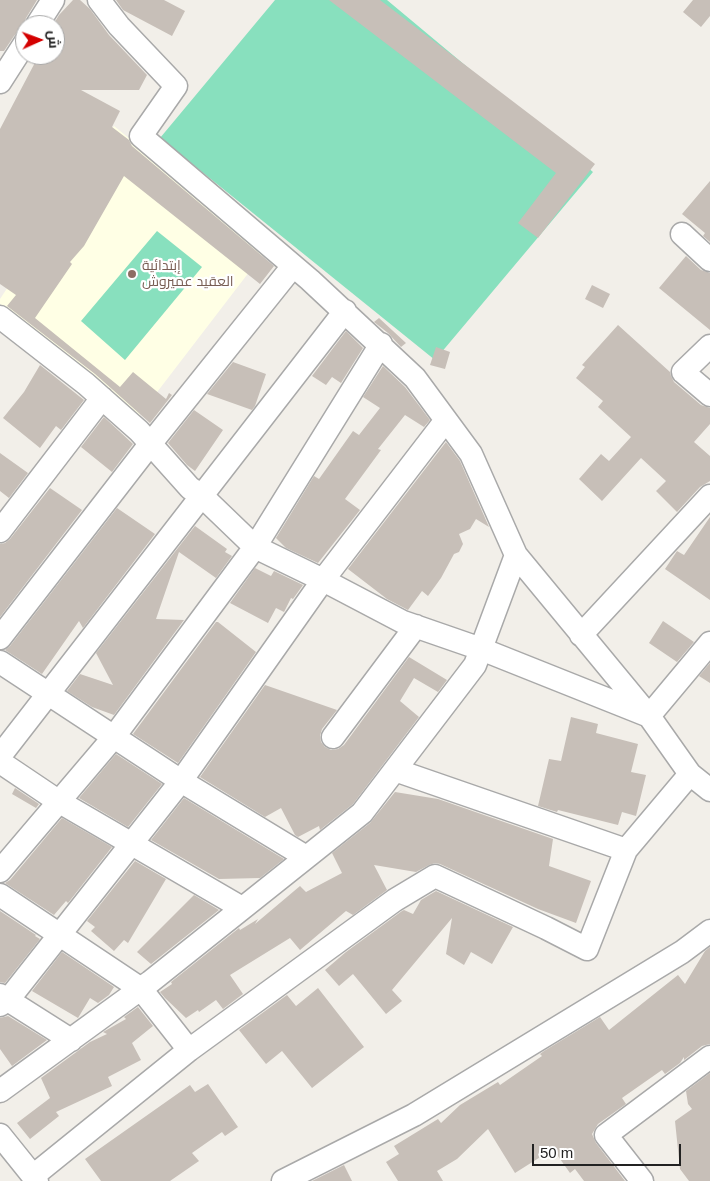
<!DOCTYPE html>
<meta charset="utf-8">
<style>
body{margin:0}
#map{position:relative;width:710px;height:1181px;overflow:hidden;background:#f2efe9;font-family:Arial,Cairo,sans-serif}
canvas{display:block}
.north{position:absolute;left:15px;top:15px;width:50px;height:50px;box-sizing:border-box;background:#fff;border:1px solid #a7a7a7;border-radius:50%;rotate:88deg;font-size:14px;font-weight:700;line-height:20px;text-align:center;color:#222}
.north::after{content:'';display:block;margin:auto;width:18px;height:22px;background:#d40000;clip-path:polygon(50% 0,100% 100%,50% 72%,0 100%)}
.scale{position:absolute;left:532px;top:1144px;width:149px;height:22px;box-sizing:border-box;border:2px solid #222;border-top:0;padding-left:6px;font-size:15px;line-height:18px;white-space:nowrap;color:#222;-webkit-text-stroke:4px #fff;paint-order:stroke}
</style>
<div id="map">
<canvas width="710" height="1181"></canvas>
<div class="north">ش</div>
<div class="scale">50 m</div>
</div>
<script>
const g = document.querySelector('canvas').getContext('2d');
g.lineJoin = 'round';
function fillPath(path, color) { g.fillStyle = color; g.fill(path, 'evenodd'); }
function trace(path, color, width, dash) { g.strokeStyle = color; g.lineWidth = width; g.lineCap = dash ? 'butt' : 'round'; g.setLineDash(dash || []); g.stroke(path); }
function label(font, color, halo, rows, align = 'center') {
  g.font = font + ' Arial,Cairo,sans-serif'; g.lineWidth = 4.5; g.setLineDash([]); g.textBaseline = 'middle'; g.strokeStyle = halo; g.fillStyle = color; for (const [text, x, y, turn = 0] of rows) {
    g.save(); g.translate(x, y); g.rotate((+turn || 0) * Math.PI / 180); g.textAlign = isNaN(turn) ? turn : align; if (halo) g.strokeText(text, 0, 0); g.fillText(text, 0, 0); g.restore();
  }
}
fillPath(new Path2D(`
 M114,126l152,124 -128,167 -138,-113v-5z`), '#ffffe5');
fillPath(new Path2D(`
 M275,0h112l206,172 -158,188 -275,-222z
 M157,231l45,36 -77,93 -44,-39z`), '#88e0be');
fillPath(new Path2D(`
 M0,0h37l-11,18 -2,6 1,6 -6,1 -5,5 -10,15h-4z
 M73,0h7l10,9 19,26 38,40 -8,15h-58l39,21 -8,16 17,13 3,6 142,120 -14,18 -136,-108 -40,70 -14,16 2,2 -37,54 85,69 13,-15 33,27 3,-6 3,2 -22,28 -55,-49 -88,-68 9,-11 -16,-11v-155l39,-74h16v-30h-2l6,-10z
 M116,0h48l21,11 -13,25 -49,-26z
 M329,0h51l215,164 -57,74 -20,-15 38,-50z
 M693,0h17v16l-9,11 -18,-15z
 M710,181v61l-7,-6 2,-3 -23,-19z
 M686,256l15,14 9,3v57l-51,-42z
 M592,285l18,9 -7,14 -18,-9z
 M379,318l27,25 -5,4 -13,-14 -14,-11z
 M618,325l52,47 1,4 3,6 27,23 9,3v16l-16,18 16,14v25l-10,6 -23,25 -21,-21 10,-10 -25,-23 -39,43 -23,-22 22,-25 8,7 22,-24 -33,-30 5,-6 -27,-23 9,-11 -3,-2z
 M346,331l17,17 -22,35 -9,-6 -6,8 -14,-9z
 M436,347l14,5 -5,17 -15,-4z
 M233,362l33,12 -11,32 -3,4 -45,-16z
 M40,365l44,35 -23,30 -5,-4 -16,22 -37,-30 21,-26z
 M383,366l22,21 25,33 -6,7 -19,-12 -27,34 3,1 -36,49 15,11 -42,53 -32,-15 -10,-10 38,-62 5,3 34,-48 6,4 21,-27 -17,-11z
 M194,410l29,20 -28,41 -8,-6 -19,-22z
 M104,417l29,27 -21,28 -31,-25z
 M446,442l14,19 29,66 -13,-8 -6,10 -11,5 4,10 -4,8 -5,2 -13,24 -13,18 -6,-5 -14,19 -21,-11 -39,-30z
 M0,453l28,20 -19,25 -9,-7z
 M50,488l32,22 -82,107v-73l5,-1 5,-4z
 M117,508l38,26 -72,94 -4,-7 -37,53 -37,-24 5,-4z
 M710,517v83l-45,-31 12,-18 7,4z
 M195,526l32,23 -2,3 7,4 -16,22 -37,-26 -23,67 28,1 -70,95 -22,-8 -25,-16 13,-17 33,11 -17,-32z
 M255,568l16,8 3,-5 29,14 -10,14 -2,-1 -7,14 -8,-4 -8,15 -38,-20z
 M663,621l31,21 -17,20 -28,-19z
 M216,622h2l38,30 -78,111 -45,-29z
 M409,657l38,23 -9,12 -24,-14 -14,23 19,16 -66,87 -33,26 -1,-4 -21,11 -3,-2 -14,-27 -16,9 -65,-40 65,-92 72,25 -15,19 -2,7 1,6 4,5 6,3 7,-1 6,-4z
 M710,663v20l-11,-7z
 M571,717l27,7 -2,9 42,11 -7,28 15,3 -10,41 -14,-4 -4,13 -60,-15 -1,2 -19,-6 11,-47 12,2z
 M116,754l46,30 -34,43 -49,-29z
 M15,788l24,16 -3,4 -24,-14z
 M395,792l43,7 115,40 -4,27 42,15 -15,42 -38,-14 -98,-45 -5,-1 -6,2 -13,7 -42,-7 13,25 -34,25 -7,-4 -46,39 -10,-12 -60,37 13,19 -20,15 -7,-9 -17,12 -1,-2 -12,8 -21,-20 -5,-6 12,-8 -1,-2 68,-54 1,2 18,-11 -3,5 45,-38 6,6 36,-19 -10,-20 38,-30z
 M184,798l54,33 46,28 -24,19 -41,1 -68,-39z
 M62,818l50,29 -44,56 -2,-2 -12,14 -49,-32 5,-3z
 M135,861l31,18 -38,64 -4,-3 -10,11 -23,-20 4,-4 -8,-6z
 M436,891l77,36 -21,37 -21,-12 -7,13 -18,-11 6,-36 -60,72 10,11 -16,13 -33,-40 -14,12 -14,-16 21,-18 56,-41 2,-1 9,4 8,-14z
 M194,895l25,15 -68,54 -14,-12z
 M0,911l36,24 -1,1 5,3 -35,44 -5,-1z
 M710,947v97l-8,2 -18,14v-3l-4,6 -15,11 -3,-4 -40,28 4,6 -28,20 -6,10 4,9 29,38h-41l-9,-12 -5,4 -17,-24 -38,24 -27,-44 -31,30 -20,12 6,10h-45l-12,-19 13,-8 -5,-8 44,-27 3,4 19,-18 38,-23 2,3 42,-29 -2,-2 4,-3 56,-34 9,13 69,-55 7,9 20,-33z
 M62,952l52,35 -5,8 -11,8 -8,-5 -12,20 -46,-27z
 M318,988l46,59 -52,41 -30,-37 -16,13 -27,-34 48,-35 9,11z
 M138,1007l15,19 -21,17 9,17 -33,17 4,9 -56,26 3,4 -29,23 -13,-16 33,-25 -9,-20 49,-36 17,-8 -4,-2 23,-13 -2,-2z
 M8,1016l39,24 -35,26 -12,-17v-31z
 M710,1073v108h-21l-9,-12 -5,-48 17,-12 -4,-5 -2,-13z
 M208,1084l30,43 -13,9 -3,-4 -30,21 7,8 -29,20h-69l-16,-22 105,-74 5,7z
 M344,1165l8,16h-40z`), '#c7bfb8');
const minor = new Path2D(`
 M37,25l16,-25
 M0,82l25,-39
 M682,234l28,26
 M0,317l86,67 53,47 51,57 12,8 53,51 68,33 80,42 78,27 168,67 61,-73
 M710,346l-27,26 27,23
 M0,531l102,-133
 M516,555l133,161 41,58
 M581,635l129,-139
 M0,638l151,-195 142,-177
 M0,662l181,119 125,76
 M333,737l83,-111
 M0,756l345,-445
 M0,762l58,39 184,107
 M395,770l231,80
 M0,871l113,-133 142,-191 126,-203
 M0,895l141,94 48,61 206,-150 40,-24 111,52 41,21 39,-99 64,-76 20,16
 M0,995l71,45
 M0,1005l8,-5 173,-219 142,-201 123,-160
 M0,1091l150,-109 212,-169 113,-148 41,-110 -45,-101 -56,-76 -105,-98 -169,-144 35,-50 -57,-60 -20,-26
 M0,1135l37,46
 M33,1176l156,-126
 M283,1181l131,-66 268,-163 28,-21
 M642,1181l-36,-46 104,-78`);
trace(minor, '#a9a9a9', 25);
trace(minor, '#fff', 22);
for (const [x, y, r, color] of [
 [132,274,5,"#8d6e63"]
]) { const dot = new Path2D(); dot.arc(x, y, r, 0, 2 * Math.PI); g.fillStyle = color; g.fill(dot); trace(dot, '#fff', 2); }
label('14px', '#785e54', '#fff', [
 ["إبتدائية",142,266],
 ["العقيد عميروش",142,282]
], 'left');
</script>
